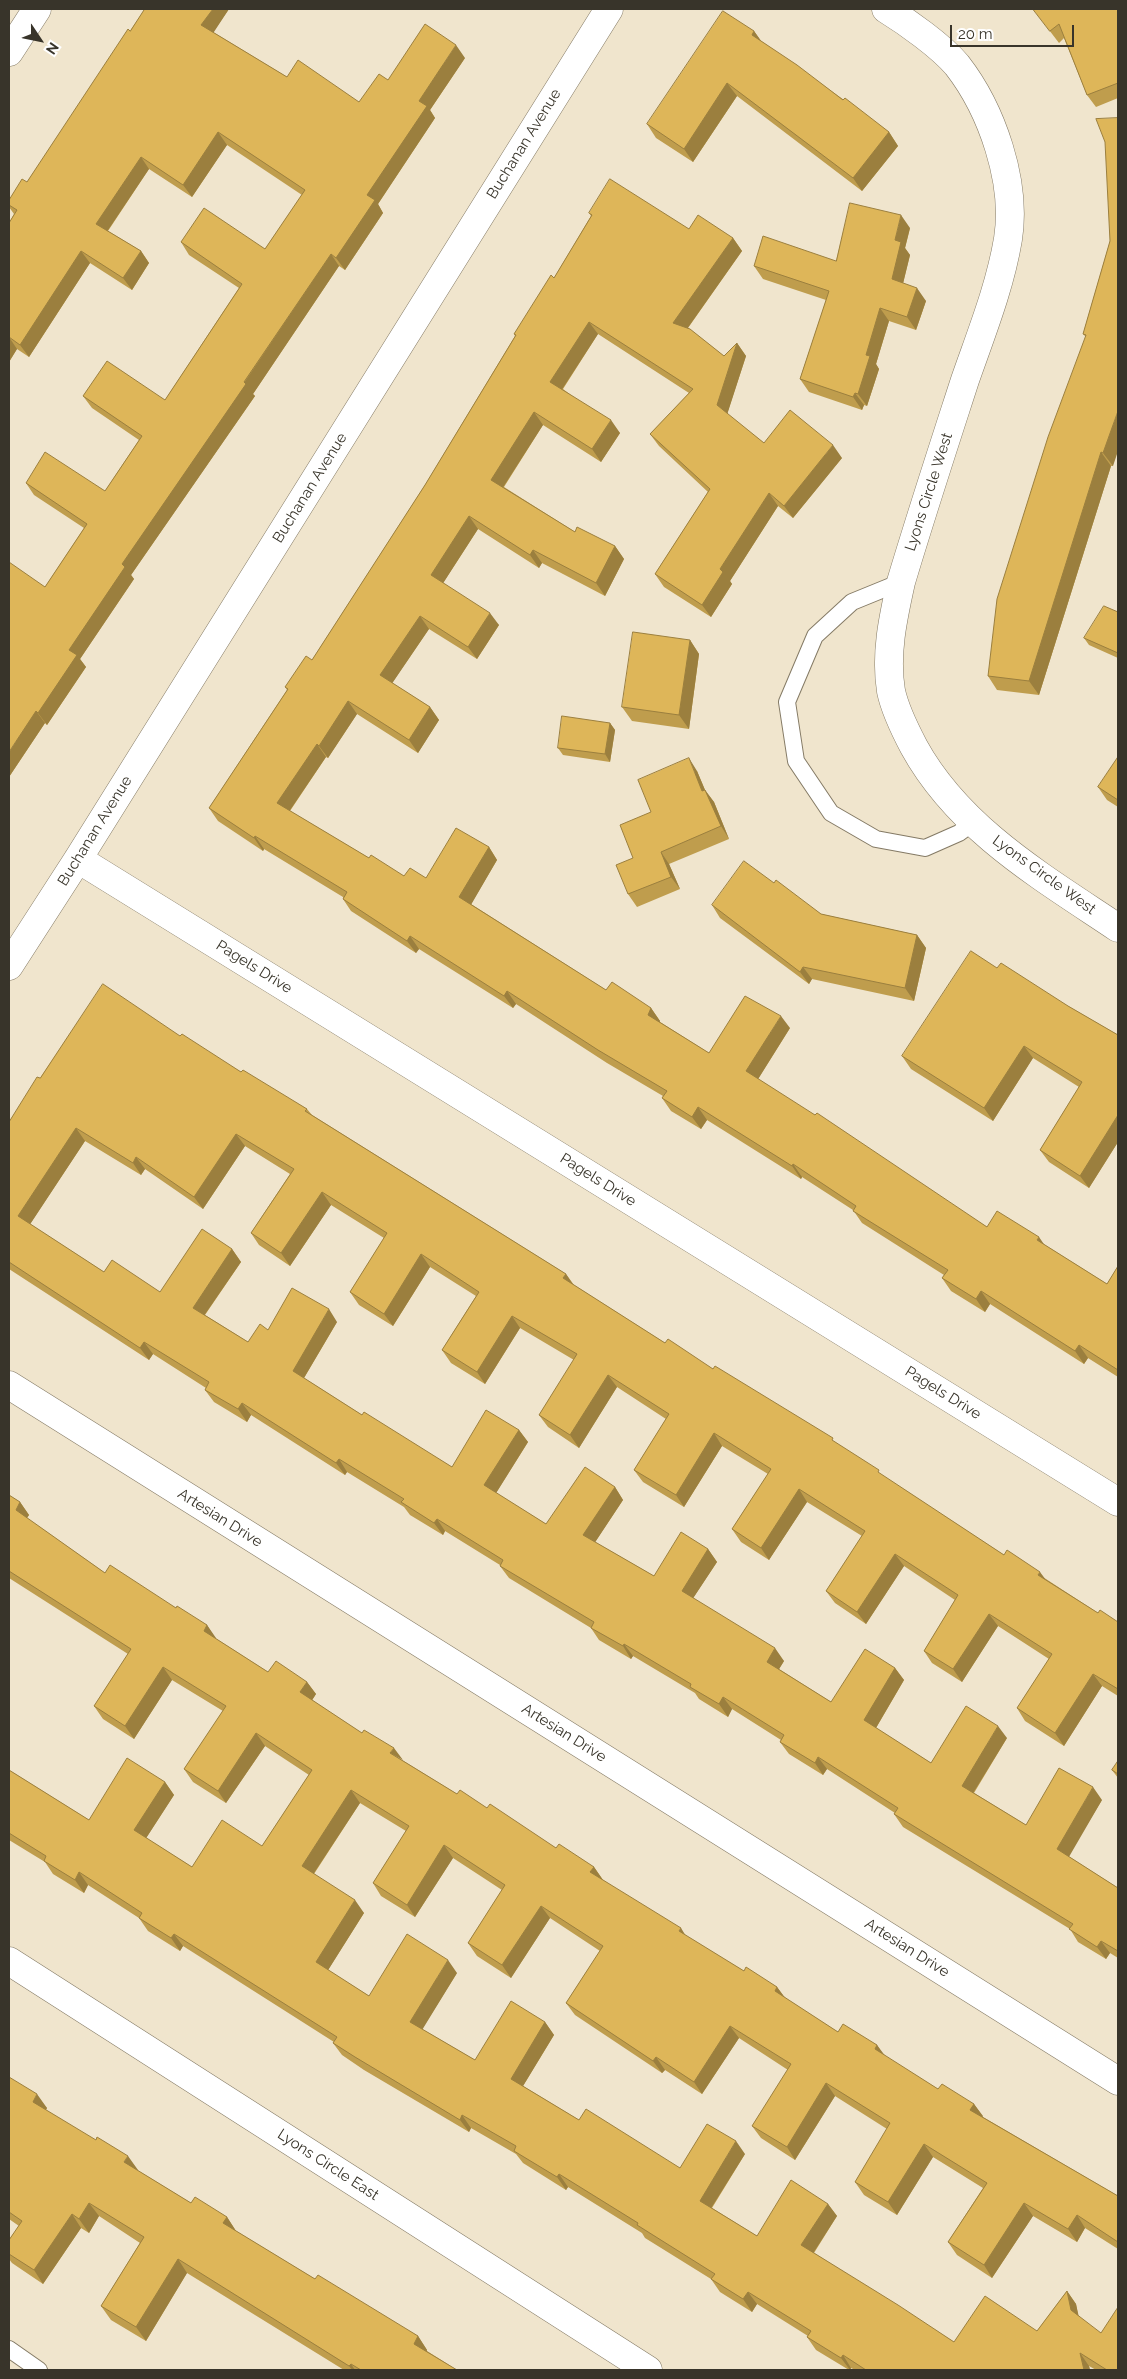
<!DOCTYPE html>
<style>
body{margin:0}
#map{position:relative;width:1127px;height:2379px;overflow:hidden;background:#f0e5cd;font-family:Raleway,sans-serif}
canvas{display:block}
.frame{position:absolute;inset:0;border:10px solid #38342a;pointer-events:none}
.north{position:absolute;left:15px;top:15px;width:50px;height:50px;-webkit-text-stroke:4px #fff;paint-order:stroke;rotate:124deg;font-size:14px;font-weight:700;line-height:20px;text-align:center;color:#38342a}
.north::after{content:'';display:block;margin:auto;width:18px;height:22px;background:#38342a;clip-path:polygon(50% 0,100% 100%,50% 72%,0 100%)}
.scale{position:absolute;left:950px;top:25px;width:124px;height:22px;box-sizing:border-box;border:2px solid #38342a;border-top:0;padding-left:6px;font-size:15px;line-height:18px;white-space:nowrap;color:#38342a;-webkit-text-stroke:4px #fff;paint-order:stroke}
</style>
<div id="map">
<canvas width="1127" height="2379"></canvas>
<div class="frame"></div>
<div class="north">N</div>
<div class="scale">20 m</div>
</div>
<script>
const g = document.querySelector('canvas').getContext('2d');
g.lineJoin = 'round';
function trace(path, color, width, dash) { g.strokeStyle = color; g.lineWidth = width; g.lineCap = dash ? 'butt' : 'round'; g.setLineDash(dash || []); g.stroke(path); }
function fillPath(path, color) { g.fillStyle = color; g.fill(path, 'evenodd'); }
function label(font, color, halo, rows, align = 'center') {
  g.font = font + ' Raleway,sans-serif'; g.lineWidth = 4; g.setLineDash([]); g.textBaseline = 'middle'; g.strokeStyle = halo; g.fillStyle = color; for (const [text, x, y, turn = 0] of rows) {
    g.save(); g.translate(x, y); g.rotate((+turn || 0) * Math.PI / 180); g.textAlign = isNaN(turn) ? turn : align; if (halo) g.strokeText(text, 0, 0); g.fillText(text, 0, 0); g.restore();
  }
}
const service = new Path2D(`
 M901,582l-49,20 -37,34 -28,66 9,59 35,52 45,26 49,9 34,-15 15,-11
 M9,2349l30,21`);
const minor = new Path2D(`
 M886,9c21,13 55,37 71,56 35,45 60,117 51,174 -8,48 -27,95 -43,141 -22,68 -44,135 -64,202 -8,36 -16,72 -10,109 4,19 14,39 23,56 45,82 128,130 204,181
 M9,52l28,-43
 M78,859l1040,643
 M9,966l69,-107 531,-850
 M9,1385l1109,696
 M9,1961l639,409`);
trace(service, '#847a65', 18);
trace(minor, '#847a65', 29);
trace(service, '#fff', 16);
trace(minor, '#fff', 28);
fillPath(new Path2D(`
 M145,9h84l-16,23 74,45 72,25 29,-22 77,-22 -35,52 5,8 -57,86 5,9 -38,57 -6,-4 -86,128 2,2 -124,179 3,4 -54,80 6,8 -39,58 -2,-2 -36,54 36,-190 39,-59 -50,-33 -8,-12 79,8 34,-51 -47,-32 -9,-12 82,4 74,-112 -50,-33 -8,-13 84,7 37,-54 -75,-50 -35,52 -43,-28 -41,62 33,20 8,12 -17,27 -42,-27 -61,94 -12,-8 -8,13v-139l5,-9 -5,-7v-7l18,-18z
 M1033,9h85v89l-22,9 -9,-12 -23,-57 -5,5z
 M754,31l7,10 128,91 9,14 -36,45 -125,-95 -44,66 -37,-24 -9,-14z
 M1118,118l-5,348h-2l-72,229 -42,-5 -9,-14 98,-339 -3,-3 27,-93z
 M589,213l100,16 44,9 9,13 -54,77 36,28 13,-13 9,13 -19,58 37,29 78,15 -49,60 -15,-12 -48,75 2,3 -21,33 -47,-30 -9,-13 53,-82 -49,-46 -9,-12 39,-41 -91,-59 -35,55 57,44 -19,29 -58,-37 -39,62 71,45 40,14 9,13 -19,37 -63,-33 -3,5 -61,-39 -35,54 56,42 -22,34 -48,-30 -37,54 38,24 9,13 -21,33 -61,-39 -29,44 -2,-1 -36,54 79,47 35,18 22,2 63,-31 8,13 -26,44 135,86 45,18 9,13v1l49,31 81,-25 -32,51 229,148 58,18 62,39 11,-18v111l-30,-19 -4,6 -94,-60 -5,8 -34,-21 -9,-13 2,-3 -82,-52 -9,-13 -51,-33 -1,2 -94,-59 -6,9 -30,-18 -9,-13 1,-2 -56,-33 -91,-59 -3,4 -94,-59 -3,4 -65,-42 -8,-12v-2l-79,-48 -1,2 -45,-30 -9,-13 78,-118 -2,-3 27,-27 113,-175 90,-149 -1,-2 40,-56 37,-62z
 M910,228l-5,20 5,7 -7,28 23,18 -10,29 -27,-9 -13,43 3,5 -12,37 -3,-1 -2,5 -53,-18 -9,-13 26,-79 -63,-21 -9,-13 82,-5z
 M1118,612v46l-29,-13 -5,-7z
 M690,640l9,14 -10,75 -57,-8 -10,-14z
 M610,723l5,7 -5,32 -47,-7 -5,-7z
 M1118,757v50l-11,-7 -9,-13z
 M697,771l8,19 9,12 15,37 -60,25 11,25 -43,18 -9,-13 5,-36 18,-46z
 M774,883l47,31 96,21 9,13 -12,53 -102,-22 -3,5 -89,-66 -8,-13z
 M997,968l71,38 50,29v107l-29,46 -40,-26 -9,-12 39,-63 -46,-29 -40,63 -82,-52 -9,-13z
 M180,1036l61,36 66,37 5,6 254,159 8,11 91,58 48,26 122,73 48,34 121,79 42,24 52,34 20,9v74l-16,-10 -38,60 -39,-25 -8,-13 32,-49 -51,-33 -36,56 -30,-19 -8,-12 31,-51 -51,-34 -38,58 -31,-21 -9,-12 36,-55 -55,-34 -38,58 -28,-18 -9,-13 36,-55 -46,-28 -38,61 -41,-25 -9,-12 32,-51 -49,-32 -38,61 -31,-21 -9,-12 35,-55 -54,-32 -35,56 -34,-21 -9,-13 34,-54 -46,-29 -37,59 -34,-21 -9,-13 34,-54 -53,-33 -41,61 -31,-21 -8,-12 39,-59 -45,-28 -42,63 -58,-40 -4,6 -56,-34 -55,83 74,48 56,20 72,-43 9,13 -36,53 43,27 20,-12 69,-8 -33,56 58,37 90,52 67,-37 9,12 -32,51 50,31 69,-37 8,13 -28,42 59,34 54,-27 9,13 -24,36 91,63 -5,8 52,33 64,-34 9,12 -28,48 55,35 76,-25 -33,55 52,32 76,-25 -34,56 50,32v70l-8,-5 -4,6 -28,-17 -8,-13 -167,-102 -9,-13 1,-1 -68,-44 -4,6 -34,-21 -9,-12 1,-2 -49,-31 -4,8 -29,-18 -4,-6 -62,-37 -2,3 -32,-19 -8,-12 -82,-50 -9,-12v-1l-55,-34 -2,4 -33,-20 -6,-8 -57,-35 -2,3 -94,-60 -4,7 -33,-20 -9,-12 1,-2 -53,-34 -4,6 -140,-91v-147l31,-44z
 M9,1495l11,7 9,13 -2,3 78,55 71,35 31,17 8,13 53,34 39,10 9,12 -4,6 90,60 55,34 30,14 69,40 38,19 9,13 83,56 58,35 33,16 8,11 53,34 39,13 7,11 54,33 36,15 9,13 135,79v53l-33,-21 -8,14 -44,-26 -41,62 -35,-23 -9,-13 35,-54 -50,-31 -36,58 -33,-20 -9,-13 32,-53 -52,-33 -40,64 -34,-22 -9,-12 36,-56 -49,-32 -37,56 -37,-24 -3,3 -87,-58 -9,-12 34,-52 -50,-33 -39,60 -34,-22 -9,-13 34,-53 -49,-32 -38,59 -34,-21 -8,-13 33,-52 -46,-28 -46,71 50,39 -36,57 41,26 88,-23 -35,56 53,31 70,-38 9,13 -31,51 56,34 101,48 65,-14 -33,54 45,28 71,-32 9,12 -23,37 140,89 83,-11 30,-40 9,13 2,11 40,55h-22l-7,-4 1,4h-235l-4,-2 -1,2h-1l-33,-20 -9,-13 1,-1 -51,-32 -5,8 -32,-20 -9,-13 -66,-41 -3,-5 -74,-46 -2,3 -43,-27 -7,-9 -45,-26 -2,4 -105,-62 -22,-15 -9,-12 1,-1 -151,-96 -3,5 -32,-20 -9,-13 -51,-33 -4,8 -31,-19 -8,-12 -36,-22v-70l80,50 76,-38 9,13 -28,43 46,29 70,-21 47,-71 -44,-29 -39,57 -33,-21 -9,-13 39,-58 -51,-31 -38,59 -31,-20 -9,-13 34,-52 -119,-76z
 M1118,1761v17l-6,-8z
 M9,2077l38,31 -1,2 91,60 54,33 36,14 9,14 79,48 103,57 9,14v1l30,19h-113l-157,-97 -41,68 -35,-21 -10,-14 39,-63 -41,-27 -10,17 -8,-5 -38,56 -31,-21 -3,-4v-19l10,-14 -10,-7z`), '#bf9d4d');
fillPath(new Path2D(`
 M213,9h16l-19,29 -9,-13z
 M754,31l10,14 -12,-10z
 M456,45l9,13 -35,52 5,8 -57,86 5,9 -38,57 -9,-12 31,-63 52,-94z
 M727,83l10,13 -44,66 -9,-13z
 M218,132l9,13 -35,52 -9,-12z
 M889,132l9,14 -36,45 -9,-13z
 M141,157l8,12 -45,67 -8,-12z
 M901,215l9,13 -5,20 5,7 -9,37 -9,-13 3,-39z
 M733,238l9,13 -60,85 -9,-13z
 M81,251l9,12 -61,94 -9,-12z
 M141,251l8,12 -17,27 -9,-12z
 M331,254l8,12 -86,128 2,2 -124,179 3,4 -54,80 6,8 -39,58 -9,-12 31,-63 53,-86z
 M917,288l9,13 -10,29 -9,-13z
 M880,308l9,13 -13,43 3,5 -12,37 -9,-12 8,-39z
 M589,322l9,12 -39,60 -9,-12z
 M9,337l8,12 -8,13z
 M737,343l9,13 -20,62 -9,-13z
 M855,393l9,12 -2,5 -9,-13z
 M1118,411v40l-5,15 -10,-13z
 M534,412l9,13 -43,67 -9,-12z
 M611,420l9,13 -19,29 -9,-13z
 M833,445l9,13 -49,60 -9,-12z
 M1101,452l10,14 -72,229 -10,-14z
 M769,493l9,13 -48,75 2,3 -21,33 -9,-12 18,-36z
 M469,516l9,13 -38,59 -9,-13z
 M615,546l9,13 -19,37 -9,-13z
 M533,550l9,13 -3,5 -9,-13z
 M490,613l9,12 -22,34 -9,-12z
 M420,616l9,13 -40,59 -9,-13z
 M690,640l9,14 -10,75 -10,-14z
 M348,701l9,13 -29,44 -9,-12z
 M430,707l9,13 -21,33 -9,-13z
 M36,711l9,12 -36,54v-25z
 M610,723l5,7 -5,32 -5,-8z
 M317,744l9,13 -40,59 -9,-13z
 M689,758l8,13 8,19 9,12 15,37 -8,-13 -19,-35z
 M255,836l9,13 -1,2 -9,-13z
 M489,847l8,13 -29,50 -9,-13z
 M661,852l8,12 11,25 -9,-12z
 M917,935l9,13 -12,53 -9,-13z
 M410,936l9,13 -3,4 -9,-12z
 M803,967l9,12 -3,5 -9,-12z
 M507,991l9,13 -3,4 -9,-12z
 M651,1008l9,13 -3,6 -9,-12z
 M781,1016l9,12 -35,56 -9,-13z
 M1024,1046l9,12 -40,63 -9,-13z
 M698,1107l9,13 -6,9 -9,-12z
 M1118,1115v27l-29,46 -9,-12z
 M76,1128l9,13 -58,88 -9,-13z
 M236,1134l9,12 -42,63 -9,-12z
 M136,1157l9,12 -4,6 -8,-12z
 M793,1164l9,13 -1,2 -9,-13z
 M322,1192l9,13 -41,61 -9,-13z
 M1039,1237l9,13 -11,-10z
 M232,1249l9,13 -40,58 -8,-12z
 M421,1254l9,13 -37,59 -9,-12z
 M566,1274l8,12 -11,-8z
 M981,1291l9,13 -5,8 -9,-13z
 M329,1309l8,13 -36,61 -8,-12z
 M512,1316l8,12 -35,56 -8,-12z
 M144,1342l9,12 -4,6 -9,-12z
 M1079,1345l9,13 -4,6 -9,-13z
 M608,1375l9,12 -38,61 -9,-13z
 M242,1403l9,12 -4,7 -9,-13z
 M519,1430l9,12 -35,56 -9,-13z
 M714,1433l8,13 -38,61 -8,-12z
 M339,1459l8,13 -2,3 -9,-12z
 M615,1487l8,13 -31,47 -9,-12z
 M799,1489l8,13 -38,58 -8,-12z
 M20,1502l9,13 -5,7 -8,-12z
 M437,1519l8,12 -2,4 -9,-12z
 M708,1549l9,13 -27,41 -8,-12z
 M895,1554l9,12 -38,58 -9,-12z
 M1040,1572l9,12 -11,-9z
 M989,1614l9,12 -36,56 -9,-13z
 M207,1625l9,13 -3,6 -9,-13z
 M624,1644l9,12 -2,3 -8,-13z
 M775,1648l9,13 -8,13 -9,-12z
 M163,1667l9,13 -38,59 -9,-13z
 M895,1668l9,12 -31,53 -9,-13z
 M1093,1674l9,12 -38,60 -9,-13z
 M307,1682l9,12 -7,11 -9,-13z
 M723,1697l9,12 -4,8 -9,-13z
 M998,1726l9,12 -37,60 -8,-12z
 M256,1733l9,13 -39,57 -8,-12z
 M394,1748l9,12 -13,-7z
 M818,1757l9,12 -4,6 -8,-12z
 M165,1782l9,13 -31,48 -9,-13z
 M1093,1787l9,13 -36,62 -9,-13z
 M351,1790l9,13 -50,76 -8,-13z
 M444,1845l9,13 -38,59 -8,-12z
 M594,1867l9,13 -13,-8z
 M79,1872l9,13 -4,8 -9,-13z
 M355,1900l9,13 -39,62 -9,-13z
 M541,1906l9,12 -39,60 -9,-13z
 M681,1928l8,13 -10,-10z
 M174,1934l9,12 -3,5 -9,-13z
 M1101,1941l9,12 -4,6 -9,-12z
 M448,1960l9,13 -38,62 -9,-13z
 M777,1987l9,12 -11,-8z
 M545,2022l9,13 -34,56 -9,-12z
 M730,2026l9,12 -37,56 -8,-12z
 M877,2045l9,12 -11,-8z
 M656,2057l9,13 -3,3 -9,-12z
 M826,2083l9,13 -40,64 -8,-13z
 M37,2094l10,14 -5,7 -9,-13z
 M974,2104l9,12 -4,6 -9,-12z
 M462,2115l9,13 -2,4 -9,-12z
 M736,2141l9,13 -37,59 -8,-12z
 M924,2144l9,13 -36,58 -9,-13z
 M128,2156l10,14 -4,6 -10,-14z
 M559,2174l9,13 -2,3 -9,-13z
 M89,2203l10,13 -10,17 -10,-14z
 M1024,2203l9,13 -41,62 -8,-13z
 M828,2204l9,12 -27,42 -9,-13z
 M72,2214l9,14 -38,56 -9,-14z
 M1077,2215l8,13 -8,14 -9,-13z
 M227,2217l9,14 -3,6 -10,-14z
 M178,2259l9,14 -41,68 -10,-14z
 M1067,2291l9,13 4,18 -9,-12z
 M748,2292l9,12 -5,8 -9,-13z
 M418,2336l9,14 -3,7 -10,-13z
 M1080,2353l9,13 1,4h-6z
 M843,2355l8,13 -1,2 -9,-12z
 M351,2364l4,6h-3l-3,-4z`), '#9b7f3e');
const building = new Path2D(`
 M145,9h68l-12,16 86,52 11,-17 61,42 20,-28 9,6 37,-56 31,21 -37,56 8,5 -60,89 8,5 -39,58 -5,-4 -87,128 2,2 -124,180 3,3 -56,83 8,5 -39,58 -2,-2 -27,41v-190l36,25 42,-63 -61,-41 19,-31 60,39 37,-55 -59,-40 24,-35 58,39 77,-116 -61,-42 23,-34 61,41 40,-59 -87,-58 -35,53 -42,-28 -45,67 45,27 -18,27 -42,-27 -61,94 -11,-8v-114l8,-13 -8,-5v-5l13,-21 5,3 101,-153 2,2z
 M1033,9h85v74l-31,12 -28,-71 -9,7z
 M723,11l31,20 -2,4 45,30 46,35 2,-2 44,34 -36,46 -126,-95 -43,66 -37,-25z
 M1118,118v293l-15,42 -2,-1 -72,229 -41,-5 9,-77 51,-162 38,-102 -3,-1 27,-93 -5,-99 -9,-23z
 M610,179l79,50 9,-14 35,23 -60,85 17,6 34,27 13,-13 -20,62 47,38 26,-33 43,35 -49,61 -15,-13 -49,76 3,3 -21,33 -47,-31 55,-85 -60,-55 43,-45 -104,-67 -39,60 61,38 -19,29 -58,-37 -43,68 84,52 2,-5 38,19 -19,37 -63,-33 -3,5 -61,-39 -38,59 59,38 -22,34 -48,-31 -40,59 50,32 -21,33 -61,-39 -29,45 -2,-2 -40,59 92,55 2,-3 33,21 6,-8 16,10 30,-50 33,19 -30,50 147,93 6,-8 39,26 -3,7 61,38 36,-57 36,20 -35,55 69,44 2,-2 170,114 10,-16 42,26 -2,3 70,44 11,-18v104l-39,-25 -4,6 -94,-60 -5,8 -34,-21 6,-8 -95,-59 3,-5 -63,-42 -1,2 -94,-59 -6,10 -30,-19 5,-7 -69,-41 -91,-59 -3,5 -94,-60 -3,5 -64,-42 4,-7 -92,-56 -1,2 -45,-30 79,-119 -3,-2 21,-31 6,4 113,-175 91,-150 -2,-1 37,-59 3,3 38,-63 -3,-2z
 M850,203l51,12 -6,25 6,2 -9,37 25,9 -10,29 -27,-9 -14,47 4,1 -12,38 -3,-1 -2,4 -53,-18 29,-88 -75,-25 9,-30 73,25z
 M1104,606l14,6v41l-34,-15z
 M633,632l57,8 -11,75 -57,-8z
 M562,716l48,7 -5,31 -47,-6z
 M1118,757v43l-20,-13z
 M689,758l13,33 3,-1 16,36 -60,26 10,25 -43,17 -12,-29 17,-7 -13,-33 31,-13 -13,-32z
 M744,861l30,22 2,-3 45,34 96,21 -12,53 -102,-21 -3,5 -88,-67z
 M971,951l26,17 4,-5 67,43 50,29v80l-38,61 -40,-26 42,-68 -58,-36 -40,62 -82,-52z
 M103,984l77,52 2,-2 59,38 2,-2 64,39 -2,2 261,163 -3,4 102,65 3,-4 45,30 2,-3 118,72 -1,2 47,30 -1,2 126,83 3,-5 33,22 -2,3 60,38 2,-3 18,12v67l-25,-15 -38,59 -38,-25 35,-54 -63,-40 -36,55 -29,-18 34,-56 -63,-41 -38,58 -31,-21 39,-60 -66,-42 -38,59 -29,-19 39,-60 -57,-36 -38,62 -42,-25 35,-56 -61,-39 -38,60 -31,-20 38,-61 -65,-38 -35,56 -35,-22 37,-58 -58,-38 -37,60 -34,-22 37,-59 -65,-41 -41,61 -30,-20 43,-64 -58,-35 -42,63 -58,-40 -3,6 -57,-35 -58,88 86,56 8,-12 48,32 42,-63 30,20 -39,59 55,34 12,-18 8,6 24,-42 37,21 -36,62 69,44 2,-3 88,55 34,-57 33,20 -35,55 62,39 39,-57 30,20 -32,48 71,41 27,-44 27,17 -26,42 93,57 -8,14 64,40 34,-53 30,19 -31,52 67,43 35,-57 32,20 -36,60 64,39 33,-57 34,19 -36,62 61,39v63l-17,-10 -4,6 -28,-18 4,-5 -179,-110 4,-6 -80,-51 -3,6 -35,-21 4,-7 -61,-38 -4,7 -29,-17 1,-3 -67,-40 -1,2 -32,-18 3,-6 -94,-56 3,-6 -66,-41 -3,4 -33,-21 3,-3 -65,-40 -3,4 -94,-60 -4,6 -33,-19 4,-8 -65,-40 -4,6 -131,-86v-140l28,-45 3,1z
 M9,1495l11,7 -4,8 89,63 5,-8 66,43 1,-2 30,19 -3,6 64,41 8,-11 31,21 -7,10 62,41 2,-3 30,18 -4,5 67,41 3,-4 27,18 3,-4 66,44 3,-4 35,23 -4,5 91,56 -2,3 65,40 2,-4 31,20 -2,4 63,41 5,-8 34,21 -2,4 63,40 4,-5 32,20 -4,6 148,86v46l-41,-27 -9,14 -44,-26 -40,62 -36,-23 39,-59 -63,-39 -36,58 -33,-20 35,-59 -64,-40 -39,64 -35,-21 39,-62 -61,-38 -36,56 -38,-25 -3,4 -87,-58 37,-57 -62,-40 -39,59 -34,-22 37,-58 -61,-40 -37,60 -34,-22 36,-57 -58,-36 -49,76 53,34 -39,62 53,34 38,-62 41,26 -38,62 65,38 36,-59 34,21 -34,57 68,41 7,-11 94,59 27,-44 29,17 -36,60 57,35 34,-56 37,24 -27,41 97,60 56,37 31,-46 52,35 30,-40 4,19 30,23 17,-26v63h-11l-27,-17 4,17h-218l-23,-15 -2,3 -34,-21 4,-6 -63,-39 -5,7 -32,-20 4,-5 -78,-49 1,-2 -79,-49 -2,3 -43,-26 2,-5 -54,-31 -2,5 -105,-63 -22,-14 4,-6 -163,-103 -3,4 -32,-20 3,-5 -63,-41 -4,8 -31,-19 2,-5 -37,-23v-63l80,50 38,-62 38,24 -31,48 58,37 30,-47 40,26 50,-76 -56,-37 -38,58 -34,-22 42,-63 -63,-39 -38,59 -31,-20 37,-57 -122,-78z
 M1118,1761v13l-6,-4z
 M9,2077l28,17 -4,8 63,38 1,-3 31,19 -4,6 67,41 4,-6 32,20 -4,6 92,56 3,-4 100,61 -4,8 43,26h-96l-10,-6 -2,2 -171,-107 -42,68 -35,-21 43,-69 -55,-34 -10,16 -7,-5 -38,56 -25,-16v-14l13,-19 -13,-9z`);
fillPath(building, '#deb659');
trace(building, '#9b7f3e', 1);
label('15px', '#38342a', '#fff', [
 ["Buchanan Avenue",524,144,-58],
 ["Buchanan Avenue",310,488,-58],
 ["Lyons Circle West",929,492,-72],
 ["Buchanan Avenue",95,831,-58],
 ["Lyons Circle West",1044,875,36],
 ["Pagels Drive",254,967,32],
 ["Pagels Drive",598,1180,32],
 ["Pagels Drive",943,1393,32],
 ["Artesian Drive",220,1518,32],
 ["Artesian Drive",564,1733,32],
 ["Artesian Drive",907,1948,32],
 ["Lyons Circle East",328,2165,33]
]);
</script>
